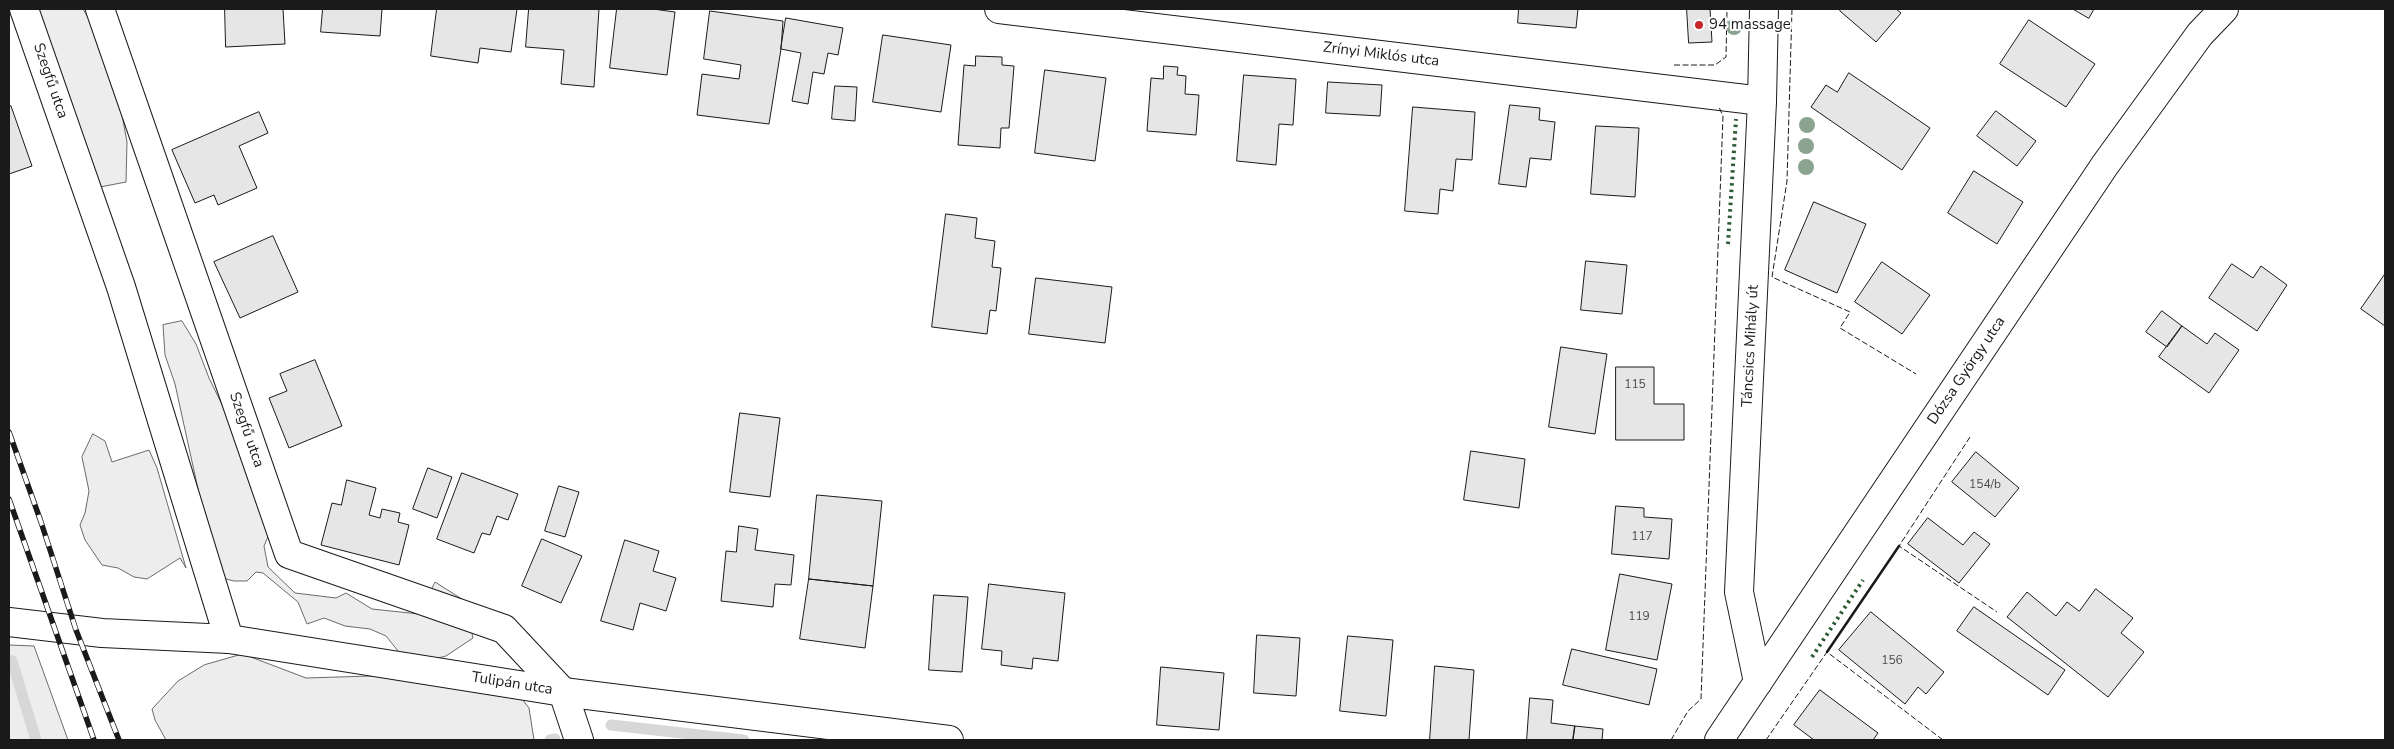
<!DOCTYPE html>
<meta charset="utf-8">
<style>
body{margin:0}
#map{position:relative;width:2394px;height:749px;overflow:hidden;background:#fff;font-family:"Nunito Sans",sans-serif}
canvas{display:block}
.frame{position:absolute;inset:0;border:10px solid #1a1a1a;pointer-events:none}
</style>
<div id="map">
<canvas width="2394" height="749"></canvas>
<div class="frame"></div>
</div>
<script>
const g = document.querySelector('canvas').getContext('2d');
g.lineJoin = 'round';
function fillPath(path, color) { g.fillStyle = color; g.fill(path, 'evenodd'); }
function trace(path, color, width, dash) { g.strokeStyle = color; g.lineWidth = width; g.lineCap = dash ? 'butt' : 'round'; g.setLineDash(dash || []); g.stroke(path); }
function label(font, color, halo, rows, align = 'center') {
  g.font = font + ' "Nunito Sans",sans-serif'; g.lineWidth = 4; g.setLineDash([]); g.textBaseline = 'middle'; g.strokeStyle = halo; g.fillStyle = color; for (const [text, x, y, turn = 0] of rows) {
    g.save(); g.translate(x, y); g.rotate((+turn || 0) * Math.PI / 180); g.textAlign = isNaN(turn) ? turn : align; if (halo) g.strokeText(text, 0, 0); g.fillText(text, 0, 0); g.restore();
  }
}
const built = new Path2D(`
 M39,9h44l15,25 22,70 7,38 -1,40 -26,5 -48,-127z
 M182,321l14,23 13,34 22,45 23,73 16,36 -6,14 4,21 27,26 41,5 10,-5 26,16 47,5 16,-32 30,19 8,37 -27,18 -20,5 -24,-5 -16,-20 -16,-7 -25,-3 -21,-8 -17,6 -9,-22 -35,-29 -7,-1 -9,9h-13l-12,-3 -8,-16 -39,-178 -10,-29 -2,-30z
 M93,434l12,7 7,21 37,-12 8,18 29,100 -6,-10 -33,21 -13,-2 -16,-9 -16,-3 -17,-25 -5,-15 5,-12 4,-22 -7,-34z
 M9,645l25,1 34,94h-59z
 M243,654l63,24 195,-6 28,36 5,32h-368l-11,-20 -3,-11 26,-28 26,-16z`);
fillPath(built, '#ededed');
trace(built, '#6a6a6a', 1);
trace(new Path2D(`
 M9,660l3,1 24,79
 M611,725l133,15
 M550,740l5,-1`), '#d7d7d7', 11);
const building = new Path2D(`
 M225,9h58l2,35 -59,3z
 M323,9h59l-2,27 -59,-4z
 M437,9h80l-6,43 -31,-4 -2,15 -47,-7z
 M529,9h70l-5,78 -33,-3 3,-34 -38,-3z
 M617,9h36l22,3 -8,63 -57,-7z
 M1519,9h59l-2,19 -58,-5z
 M1687,9h23l2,33 -23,1z
 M1841,9h55l5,4 -25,29 -36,-31z
 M2073,9h21l-5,9z
 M710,11l73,10 -2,28 -12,75 -72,-9 5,-41 37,5 2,-14 -37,-6z
 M786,18l57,10 -5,27 -10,-2 -4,21 -11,-2 -5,32 -16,-3 9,-48 -20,-4z
 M2029,20l66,44 -29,43 -66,-43z
 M883,35l68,10 -10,67 -68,-10z
 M976,56l26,1v8l12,1 -5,62h-8l-1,20 -42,-3 6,-80 11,1z
 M1164,66l14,1 -1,8 9,1 -1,18 14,1 -3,40 -49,-4 4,-53 12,1z
 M1045,70l61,8 -11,83 -60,-8z
 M1849,73l81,55 -28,42 -91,-63 15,-22 11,7z
 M1244,75l52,4 -3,46 -14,-1 -3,41 -39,-4z
 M1328,82l54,3 -2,31 -54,-3z
 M835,86l22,1 -2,34 -23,-2z
 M1510,105l30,3 -1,12 16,2 -4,38 -21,-2 -4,29 -27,-3z
 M11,106l21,60 -23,8v-67z
 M1413,107l62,5 -3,48 -16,-1 -3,32 -13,-2 -2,25 -33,-3z
 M1996,111l40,30 -19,25 -40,-30z
 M259,112l9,21 -29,13 18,42 -39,17 -4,-10 -19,8 -23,-53z
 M1596,126l43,2 -4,69 -44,-3z
 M1974,171l49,31 -26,42 -49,-31z
 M1814,202l52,22 -29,69 -52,-23z
 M946,214l31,4 -2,20 20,3 -3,26 9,1 -5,43 -6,-1 -3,24 -55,-7z
 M273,236l25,56 -58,26 -26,-56z
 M1586,261l41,4 -5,49 -41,-4z
 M1882,262l48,33 -28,39 -47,-32z
 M2232,264l21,14 8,-12 26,19 -30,46 -48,-33z
 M2385,274v52l-24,-17z
 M1036,278l76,9 -7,56 -76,-9z
 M2162,311l20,15 -15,21 -21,-15z
 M2182,326l25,18 8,-11 24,17 -30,43 -50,-36z
 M1561,347l46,7 -12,80 -46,-7z
 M315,360l27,66 -53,22 -20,-50 18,-7 -7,-17z
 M1616,367h38v37h30v36h-68z
 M740,413l40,5 -10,79 -40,-5z
 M1471,451l54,8 -6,49 -55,-8z
 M1976,452l43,36 -24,29 -43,-35z
 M428,468l24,9 -15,41 -24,-9z
 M462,473l56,21 -10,26 -11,-4 -7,19 -8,-2 -8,20 -37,-14z
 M347,480l29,8 -7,27 11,3 2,-9 18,4 -2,9 11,3 -10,40 -78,-20 11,-42 9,2z
 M559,486l20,6 -14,45 -20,-6z
 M817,495l65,6 -9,85 -64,-7z
 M1616,506l28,2v9l28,2 -3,40 -57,-5z
 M1928,518l35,27 11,-13 16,12 -31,39 -51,-39z
 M739,526l19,3 -3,21 39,5 -3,30 -16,-1 -2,23 -52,-6 5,-50 10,1z
 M542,539l40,17 -21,47 -39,-17z
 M625,540l34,11 -6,20 23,7 -10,33 -26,-8 -7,27 -32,-9z
 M1620,574l52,10 -15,76 -51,-10z
 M809,579l64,7 -8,62 -65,-9z
 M989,584l76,9 -7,68 -25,-3 -1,11 -31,-4 1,-14 -20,-2z
 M2096,589l37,29 -12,15 23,19 -36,45 -101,-80 20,-25 29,24 11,-14 12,9z
 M934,595l34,2 -6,75 -33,-2z
 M1974,607l91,63 -17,25 -91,-64z
 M1871,612l73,60 -18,22 -8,-7 -13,17 -66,-54z
 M1257,635l43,3 -4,58 -42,-3z
 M1348,636l45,4 -7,76 -46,-5z
 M1572,649l85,20 -8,36 -86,-20z
 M1435,666l39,4 -5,70h-39z
 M1161,667l63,6 -5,57 -62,-5z
 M1820,690l58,43 -5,7h-59l-20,-15z
 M1530,698l23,2 -2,23 24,3 -2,14h-46z
 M1575,726l28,3 -1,11h-29z`);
fillPath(building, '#e6e6e6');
trace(building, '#1a1a1a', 1);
const minor = new Path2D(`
 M100,9l189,545 215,75 59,63 16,48
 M999,9l763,92
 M9,622l93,11 127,6`);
const tertiary = new Path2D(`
 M24,9l97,278 108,352 334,53 386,48
 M1758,682l-19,-90 23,-491 2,-92`);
const secondary = new Path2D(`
 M1719,740l386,-575 95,-131 24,-25`);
trace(minor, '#1a1a1a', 30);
trace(tertiary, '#1a1a1a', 30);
trace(secondary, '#1a1a1a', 30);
trace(minor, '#fff', 28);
trace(tertiary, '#fff', 28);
trace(secondary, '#fff', 28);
const rail = new Path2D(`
 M9,432l32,90 35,108 43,110
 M9,499l85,241`);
trace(rail, '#1a1a1a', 5.5);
trace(rail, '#fff', 4, [11]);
trace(new Path2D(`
 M1728,244l8,-125
 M1812,657l51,-77`), '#2b5a34', 4, [2.5, 4]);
trace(new Path2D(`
 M1792,9l-5,172 -15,96 78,35 -10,16 76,46
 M1674,65h41l11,-8 1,-48
 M1970,437l-71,109 98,66
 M1671,740l17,-29 13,-12 22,-583 -4,-9
 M1766,740l61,-88 116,88`), '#1a1a1a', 1, [6, 2.5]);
trace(new Path2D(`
 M1827,652l72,-106`), '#1a1a1a', 2.5);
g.fillStyle = '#8aa48f';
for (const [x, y] of [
 [1734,27],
 [1807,125],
 [1806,146],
 [1806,167]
]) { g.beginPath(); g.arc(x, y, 8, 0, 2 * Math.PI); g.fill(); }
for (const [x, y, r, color] of [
 [1699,25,5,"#c62828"]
]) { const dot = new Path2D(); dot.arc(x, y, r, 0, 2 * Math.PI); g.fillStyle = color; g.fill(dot); trace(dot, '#fff', 2); }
label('12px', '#4d4d4d', null, [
 ["115",1635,385],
 ["154/b",1985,485],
 ["117",1642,537],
 ["119",1639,617],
 ["156",1892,661]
]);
label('15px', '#1a1a1a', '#fff', [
 ["94 massage",1709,25]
], 'left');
label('15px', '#1a1a1a', '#fff', [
 ["Zrínyi Miklós utca",1381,55,7],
 ["Szegfű utca",50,81,71],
 ["Táncsics Mihály út",1751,346,-87],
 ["Dózsa György utca",1967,371,-56],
 ["Szegfű utca",246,430,71],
 ["Tulipán utca",512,684,9]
]);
</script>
